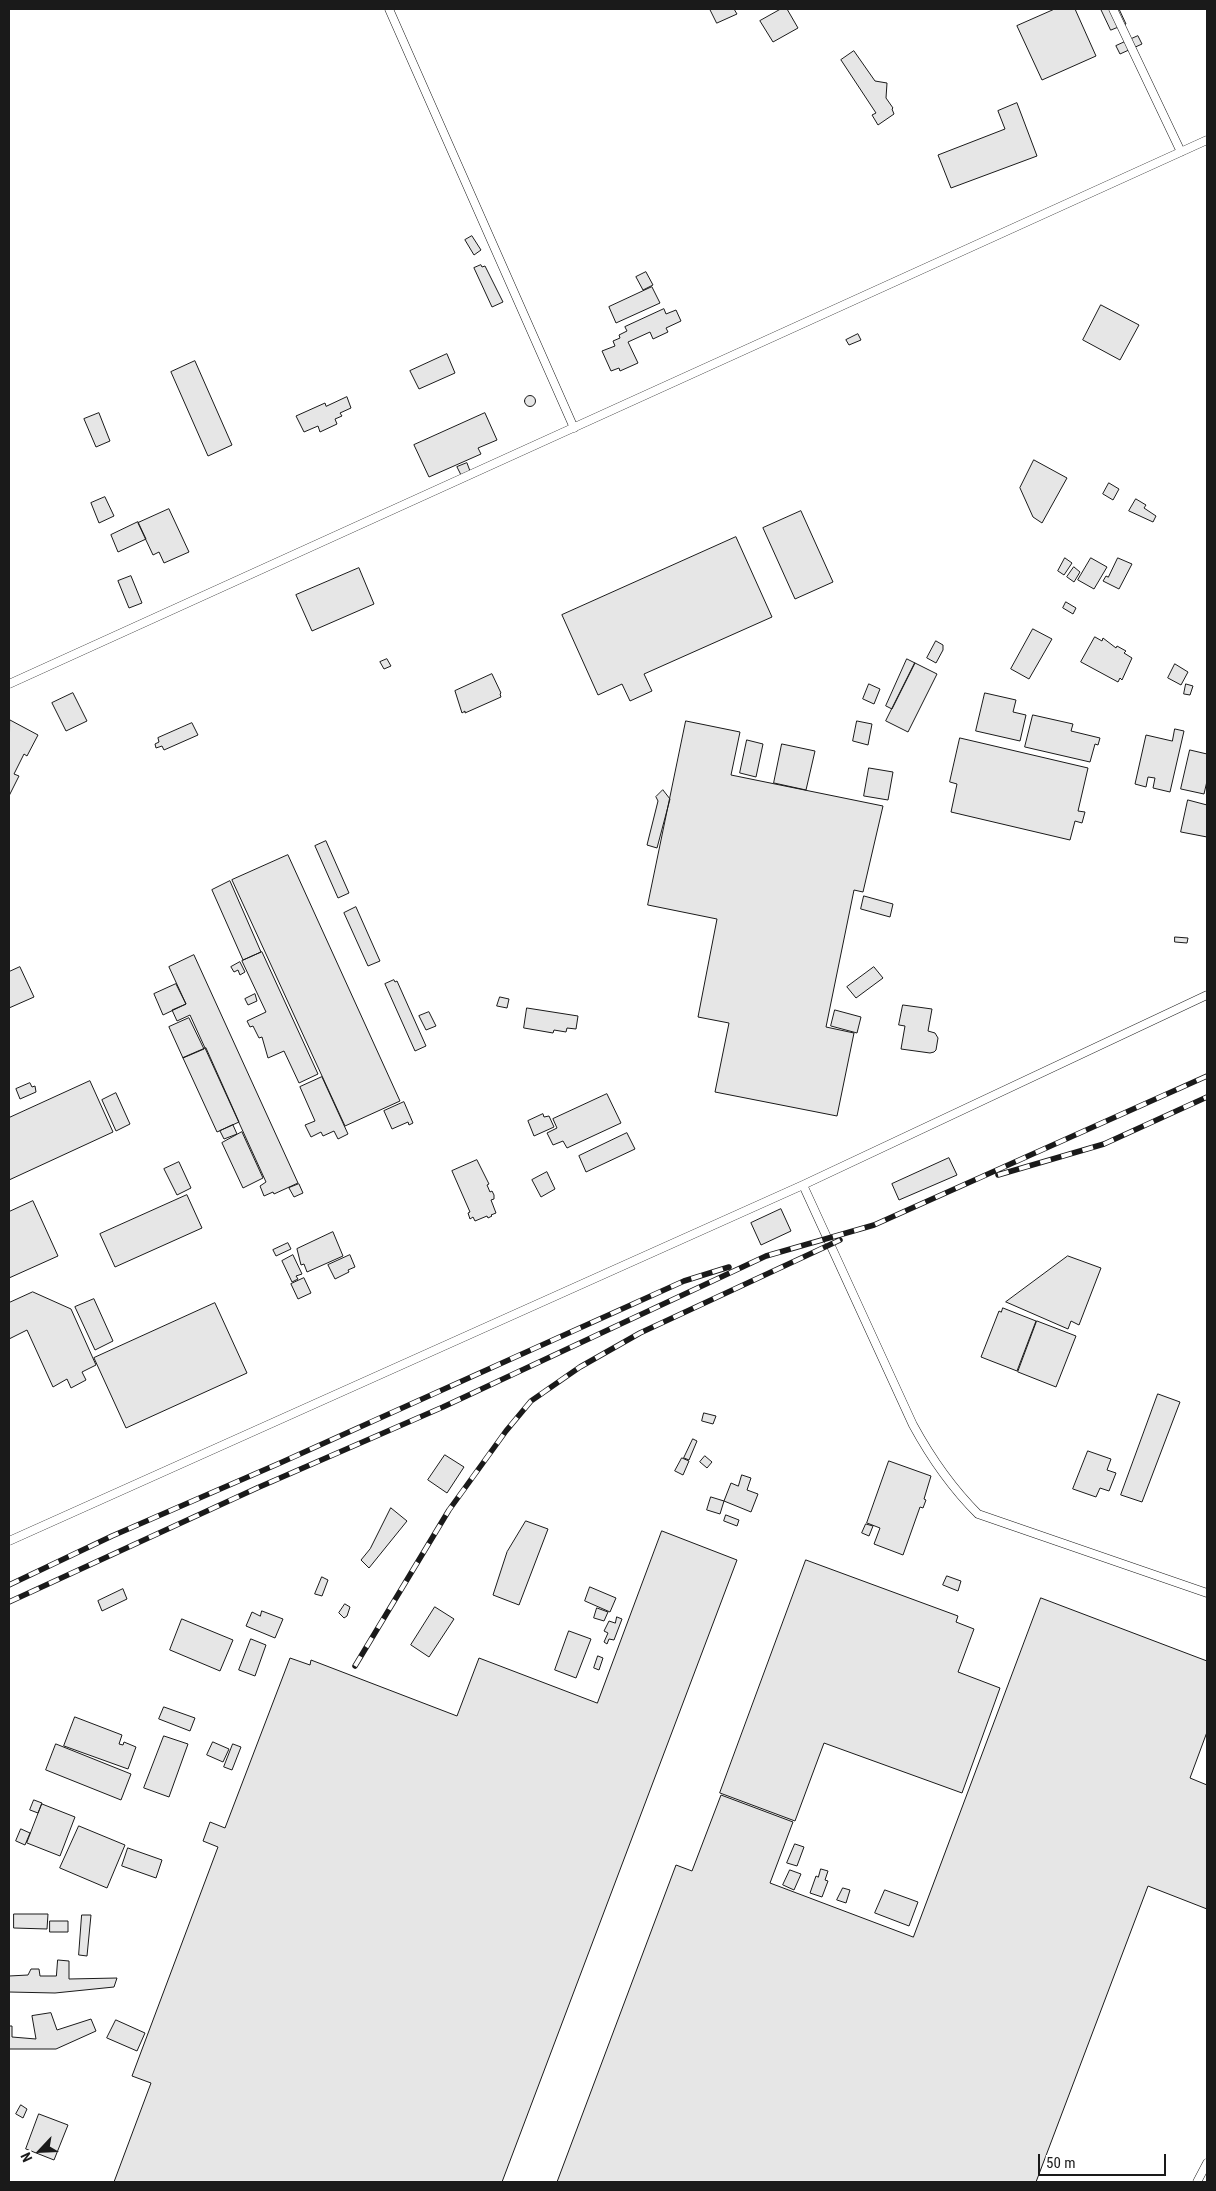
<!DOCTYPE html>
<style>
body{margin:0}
#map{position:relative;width:1216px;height:2191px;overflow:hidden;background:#fff;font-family:"Roboto Condensed",sans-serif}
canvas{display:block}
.frame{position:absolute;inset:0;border:10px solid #1a1a1a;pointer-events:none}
.north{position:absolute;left:15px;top:2126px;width:50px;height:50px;-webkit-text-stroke:4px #fff;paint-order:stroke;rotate:245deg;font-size:14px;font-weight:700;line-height:20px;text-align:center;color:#1a1a1a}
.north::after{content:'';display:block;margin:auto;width:18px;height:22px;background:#1a1a1a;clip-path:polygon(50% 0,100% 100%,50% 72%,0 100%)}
.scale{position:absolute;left:1038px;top:2154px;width:128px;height:22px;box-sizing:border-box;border:2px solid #1a1a1a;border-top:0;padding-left:6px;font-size:15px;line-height:18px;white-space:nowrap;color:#1a1a1a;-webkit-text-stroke:4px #fff;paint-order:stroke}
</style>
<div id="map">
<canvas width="1216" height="2191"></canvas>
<div class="frame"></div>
<div class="north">N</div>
<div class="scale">50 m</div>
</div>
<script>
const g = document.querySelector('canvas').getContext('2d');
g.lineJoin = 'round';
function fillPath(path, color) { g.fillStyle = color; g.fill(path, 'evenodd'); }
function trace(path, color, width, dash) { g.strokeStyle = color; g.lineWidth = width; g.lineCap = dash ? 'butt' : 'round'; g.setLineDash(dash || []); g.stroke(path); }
const building = new Path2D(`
 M710,9h24l3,5 -20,9z
 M781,9h6l11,19 -25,14 -13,-21z
 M1055,9h20l21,47 -54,24 -25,-54z
 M1101,9h18l7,15 -15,6z
 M1138,36l4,8 -22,10 -4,-8z
 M854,51l21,30 12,2 -1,15 7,10 -1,1 2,5 -16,11 -6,-10 4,-2 -35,-53z
 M1017,103l20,53 -86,32 -13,-33 67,-26 -7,-18z
 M472,236l9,14 -7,5 -9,-15z
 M481,265l1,2 3,-1 18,36 -11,5 -18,-39z
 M646,272l7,13 -10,5 -7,-13z
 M652,287l8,16 -44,20 -7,-16z
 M1101,305l38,20 -19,35 -37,-20z
 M664,309l2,5 10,-4 5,11 -15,7 2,4 -15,7 -3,-7 -22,10 10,21 -18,8 -1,-3 -8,3 -9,-20 13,-5 -2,-5 7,-3 -1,-3 8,-4 -2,-4z
 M858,334l3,6 -12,5 -3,-5z
 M447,354l8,19 -36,16 -9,-18z
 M195,361l37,84 -24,11 -37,-84z
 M524.5 401a5.5 5.5 0 1 1 11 0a5.5 5.5 0 1 1-11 0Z
 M347,397l4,11 -11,5 2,3 -7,3 2,5 -17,8 -2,-6 -14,6 -8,-16 29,-13 1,3z
 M99,413l11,28 -14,6 -12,-28z
 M485,413l12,27 -19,8 3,6 -52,23 -15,-32z
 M1034,460l33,18 -25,45 -9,-6 -13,-29z
 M467,463l3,8 -9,4 -4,-8z
 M1109,483l10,6 -6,11 -10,-6z
 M105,497l9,19 -15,7 -8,-20z
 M1136,499l10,6 -2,3 12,8 -3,6 -24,-11z
 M169,509l20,43 -25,11 -5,-11 -6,3 -15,-32z
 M801,511l32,71 -38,17 -32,-71z
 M138,522l8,17 -28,13 -7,-17z
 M736,537l36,80 -128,57 8,17 -22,10 -8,-17 -24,11 -36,-80z
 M1065,558l7,5 -8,12 -6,-4z
 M1091,558l16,9 -13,22 -16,-9z
 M1118,558l14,6 -13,25 -16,-8 3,-5 2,1z
 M1074,567l6,5 -6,10 -7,-5z
 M359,568l15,36 -62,27 -16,-36z
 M131,576l11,27 -13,5 -11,-27z
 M1066,602l10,6 -3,6 -10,-6z
 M1033,629l19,10 -23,40 -18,-10z
 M1095,637l7,4 1,-3 13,10 1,-2 9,5 -2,2 8,5 -10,22 -2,-2 -2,4 -37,-20z
 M936,641l7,4v5l-7,13 -9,-5z
 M387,659l4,7 -7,3 -4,-7z
 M907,659l8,4 -23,46 -6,-3z
 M915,663l22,11 -29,58 -22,-11z
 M1175,664l13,8 -7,13 -13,-7z
 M492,674l9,19 -1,1 1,3 -36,16v-2l-3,2 -7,-22z
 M869,684l11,5 -6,15 -11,-5z
 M1186,684l7,2 -3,9 -6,-1z
 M73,693l14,28 -21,10 -14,-28z
 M985,693l31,7 -3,12 13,3 -6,26 -44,-10z
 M1033,715l40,9 -2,7 29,7 -2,7 -3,-1 -5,18 -65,-15z
 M10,720l28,15 -11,21 -3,-2 -10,20 5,2 -10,20z
 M686,721l54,11 -9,43 152,31 -20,86 -9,-2 -28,137 28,6 -17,83 -122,-24 14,-69 -31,-6 19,-98 -69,-14z
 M857,721l15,3 -4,21 -15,-4z
 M192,723l6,12 -34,15 -2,-4 -6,2 -1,-4 4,-2 -1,-4z
 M1175,729l9,2 -14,61 -17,-4 2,-10 -7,-1 -2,10 -11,-3 11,-49 26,6z
 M960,738l128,30 -10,43 7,1 -3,11 -7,-2 -5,19 -119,-28 6,-28 -7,-2z
 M747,740l16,4 -7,33 -16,-4z
 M782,744l33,7 -9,39 -32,-7z
 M1190,750l17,4v27l-3,13 -23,-5z
 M869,768l24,4 -5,28 -24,-4z
 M663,790l7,9 -13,49 -10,-3 11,-44 -2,-4z
 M1188,800l19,5v32l-26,-5z
 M326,841l23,52 -11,5 -23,-52z
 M288,855l112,246 -55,25 -113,-246z
 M230,881l31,71 -18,8 -31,-70z
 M864,896l29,8 -3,13 -29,-8z
 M356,907l24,54 -12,5 -24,-53z
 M1175,937l13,1 -1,5 -12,-1z
 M262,952l56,122 -19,9 -15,-32 -16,7 -6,-21 -3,1 -6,-12 -3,1 -3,-6 19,-9 -24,-51z
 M194,955l104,228 -24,11 -1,-2 -9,4 -4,-10 6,-4 -76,-167 -13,6 -5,-11 14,-6 -17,-37z
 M240,962l5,10 -5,3 -2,-5 -4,2 -3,-5z
 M20,967l14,30 -25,11v-36z
 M874,967l9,11 -27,20 -9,-11z
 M394,980l1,2 2,-1 29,65 -11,5 -30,-67z
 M176,984l10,20 -23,11 -9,-21z
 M255,994l2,7 -9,4 -3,-6z
 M500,997l9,2 -2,9 -10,-2z
 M903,1005l29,4 -4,22 7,2 3,5 -2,12 -2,2 -4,1 -29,-4 4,-23 -6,-1z
 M527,1008l51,8 -2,13 -9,-1 -1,4 -12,-2 -1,3 -29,-5z
 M835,1010l26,7 -4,16 -26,-7z
 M429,1012l7,14 -10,4 -7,-14z
 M189,1018l15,31 -21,9 -14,-31z
 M206,1048l33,74 -22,10 -34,-74z
 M322,1077l26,57 -10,5 -4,-8 -11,5 -2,-4 -10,5 -6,-12 10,-4 -15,-34z
 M90,1081l23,51 -104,48v-62z
 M30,1083l2,4 3,-1 1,6 -16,7 -4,-10z
 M116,1093l14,31 -14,7 -14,-31z
 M607,1094l14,29 -54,25 -4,-7 -10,4 -6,-12 10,-5 -4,-9z
 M404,1102l9,21 -4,2 -1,-3 -16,7 -8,-18z
 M543,1114l1,3 5,-1 5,11 -20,9 -6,-15z
 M233,1125l4,9 -13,5 -4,-8z
 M242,1132l21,46 -20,10 -21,-45z
 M627,1133l8,16 -49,23 -7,-16z
 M949,1158l8,17 -58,25 -7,-16z
 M477,1160l12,24 -2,1 3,7 2,-1 2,4v4l-3,1 5,13 -5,2 1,1 -4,2 -1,-2 -12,5 -2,-4 -3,2 -2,-6 2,-1 -18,-41z
 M179,1162l12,26 -14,7 -13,-26z
 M547,1172l8,17 -14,8 -9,-17z
 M299,1184l4,9 -9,4 -5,-9z
 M187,1195l15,33 -87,39 -15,-33z
 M33,1201l25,55 -49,22v-66z
 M781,1209l10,22 -30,14 -10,-22z
 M333,1232l10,24 -36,16 -3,-8 -3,1 -4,-16z
 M288,1243l3,6 -15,7 -3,-6z
 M293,1255l9,19 -6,2 2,3 -6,3 -10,-21z
 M350,1255l5,12 -7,3 1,2 -14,7 -7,-14z
 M1068,1256l33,12 -22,57 -8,-4 -3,8 -62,-27z
 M304,1278l7,15 -13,6 -7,-15z
 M33,1292l38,17 25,56 -14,7 4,8 -15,8 -4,-9 -14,8 -26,-57 -18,9v-36z
 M94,1299l19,42 -18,9 -20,-43z
 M215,1303l32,70 -121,55 -32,-70z
 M1003,1308l33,13 -19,50 -36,-14 18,-46 2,1z
 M1037,1321l39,15 -20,51 -38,-15z
 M1158,1394l22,8 -38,100 -21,-7z
 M704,1413l12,3 -3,8 -11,-3z
 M693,1439l4,2 -8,19 -5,-2z
 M1088,1451l23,8 -4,11 9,3 -7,18 -9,-3 -4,9 -23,-8z
 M445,1455l19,12 -17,26 -19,-13z
 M705,1456l7,6 -5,6 -7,-6z
 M682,1458l7,3 -6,14 -8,-4z
 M889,1461l42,15 -7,23 2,1 -3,8 -3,-1 -17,48 -29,-11 6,-16 -13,-5z
 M742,1475l9,3 -4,12 11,4 -7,18 -27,-11 7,-18 7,3z
 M711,1497l13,4 -4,13 -13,-4z
 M391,1508l16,13 -38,47 -8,-8 9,-11z
 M726,1515l13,5 -2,6 -13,-5z
 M526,1521l22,8 -29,76 -26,-10 14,-43z
 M866,1524l7,2 -4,10 -7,-3z
 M662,1531l75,29 -235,622h-388l37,-99 -19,-7 86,-229 -15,-6 7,-19 15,6 65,-170 20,7 1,-5 146,56 22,-58 118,45z
 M806,1560l152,56 -2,6 18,7 -16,43 42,16 -38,105 -138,-50 -29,78 -75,-28z
 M947,1576l14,5 -3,10 -15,-6z
 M322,1577l6,3 -6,16 -7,-2z
 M590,1587l26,11 -6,14 -25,-11z
 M123,1589l4,10 -25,12 -4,-10z
 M1041,1598l166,63v71l-17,46 17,7v124l-59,-23 -112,296h-479l119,-317 16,6 29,-76 72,27 -23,61 143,54z
 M345,1604l5,3 -3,9 -3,2 -5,-5z
 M435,1607l19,12 -25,38 -18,-12z
 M597,1608l11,4 -4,9 -10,-3z
 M262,1611l21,8 -8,19 -29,-12 6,-14 8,4z
 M617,1617l5,2 -8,21 -5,-1 -2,5 -3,-2 4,-9 -4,-2 5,-10 6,2z
 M182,1619l51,21 -13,31 -50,-21z
 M569,1631l22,8 -15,39 -21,-8z
 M251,1639l15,6 -11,31 -16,-6z
 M598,1656l5,2 -4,12 -5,-2z
 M164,1707l31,11 -5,13 -31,-12z
 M75,1717l47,18 -3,9 4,1 1,-3 12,5 -8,22 -64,-23z
 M164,1736l24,8 -19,53 -25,-9z
 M213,1742l16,7 -6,13 -16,-7z
 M56,1744l75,30 -10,26 -75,-30z
 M233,1744l8,3 -9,23 -8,-3z
 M34,1800l8,3 -4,10 -8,-3z
 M42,1804l33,13 -15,39 -33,-13z
 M79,1826l46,19 -18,43 -47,-20z
 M21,1829l9,4 -5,12 -9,-4z
 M795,1844l9,3 -7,19 -10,-3z
 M128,1848l34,12 -6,18 -34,-12z
 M821,1869l7,2 -3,9 3,1 -6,16 -12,-4 6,-17 2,1z
 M790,1870l11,4 -7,16 -11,-5z
 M843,1888l7,2 -4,13 -9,-3z
 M885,1890l33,12 -9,24 -34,-13z
 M14,1914h34l-1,15 -33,-1z
 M82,1915h9l-4,41 -8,-1z
 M50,1921h18v11h-18z
 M58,1960l11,1v18l48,-1 -3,9 -59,6 -46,-1v-16l19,-1 3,-6h8l1,7h16z
 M51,2013l6,17 34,-11 5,12 -40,18h-47v-23h3v11l24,2 -4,-23z
 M116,2020l29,13 -8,18 -30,-13z
 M21,2105l6,4 -4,9 -7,-4z
 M39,2114l29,11 -14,35 -28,-11z`);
fillPath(building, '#e6e6e6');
trace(building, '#1a1a1a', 1);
const service = new Path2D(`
 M389,9l185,419
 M1113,9l68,143
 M9,684l1198,-544
 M803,1185l110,240c18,33 38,62 65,89l229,79
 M9,1541l794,-356 404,-190
 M1197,2182l10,-19`);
trace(service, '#1a1a1a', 9);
trace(service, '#fff', 8);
const rail = new Path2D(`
 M998,1175l106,-31 103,-47
 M9,1585l103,-49 168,-73 404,-182 45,-14
 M9,1602l248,-114 186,-81 323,-151 108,-31 333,-149
 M355,1666l94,-156 57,-79 25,-30 49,-34 60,-34 200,-93`);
trace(rail, '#1a1a1a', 5.5);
trace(rail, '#fff', 4, [11]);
</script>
